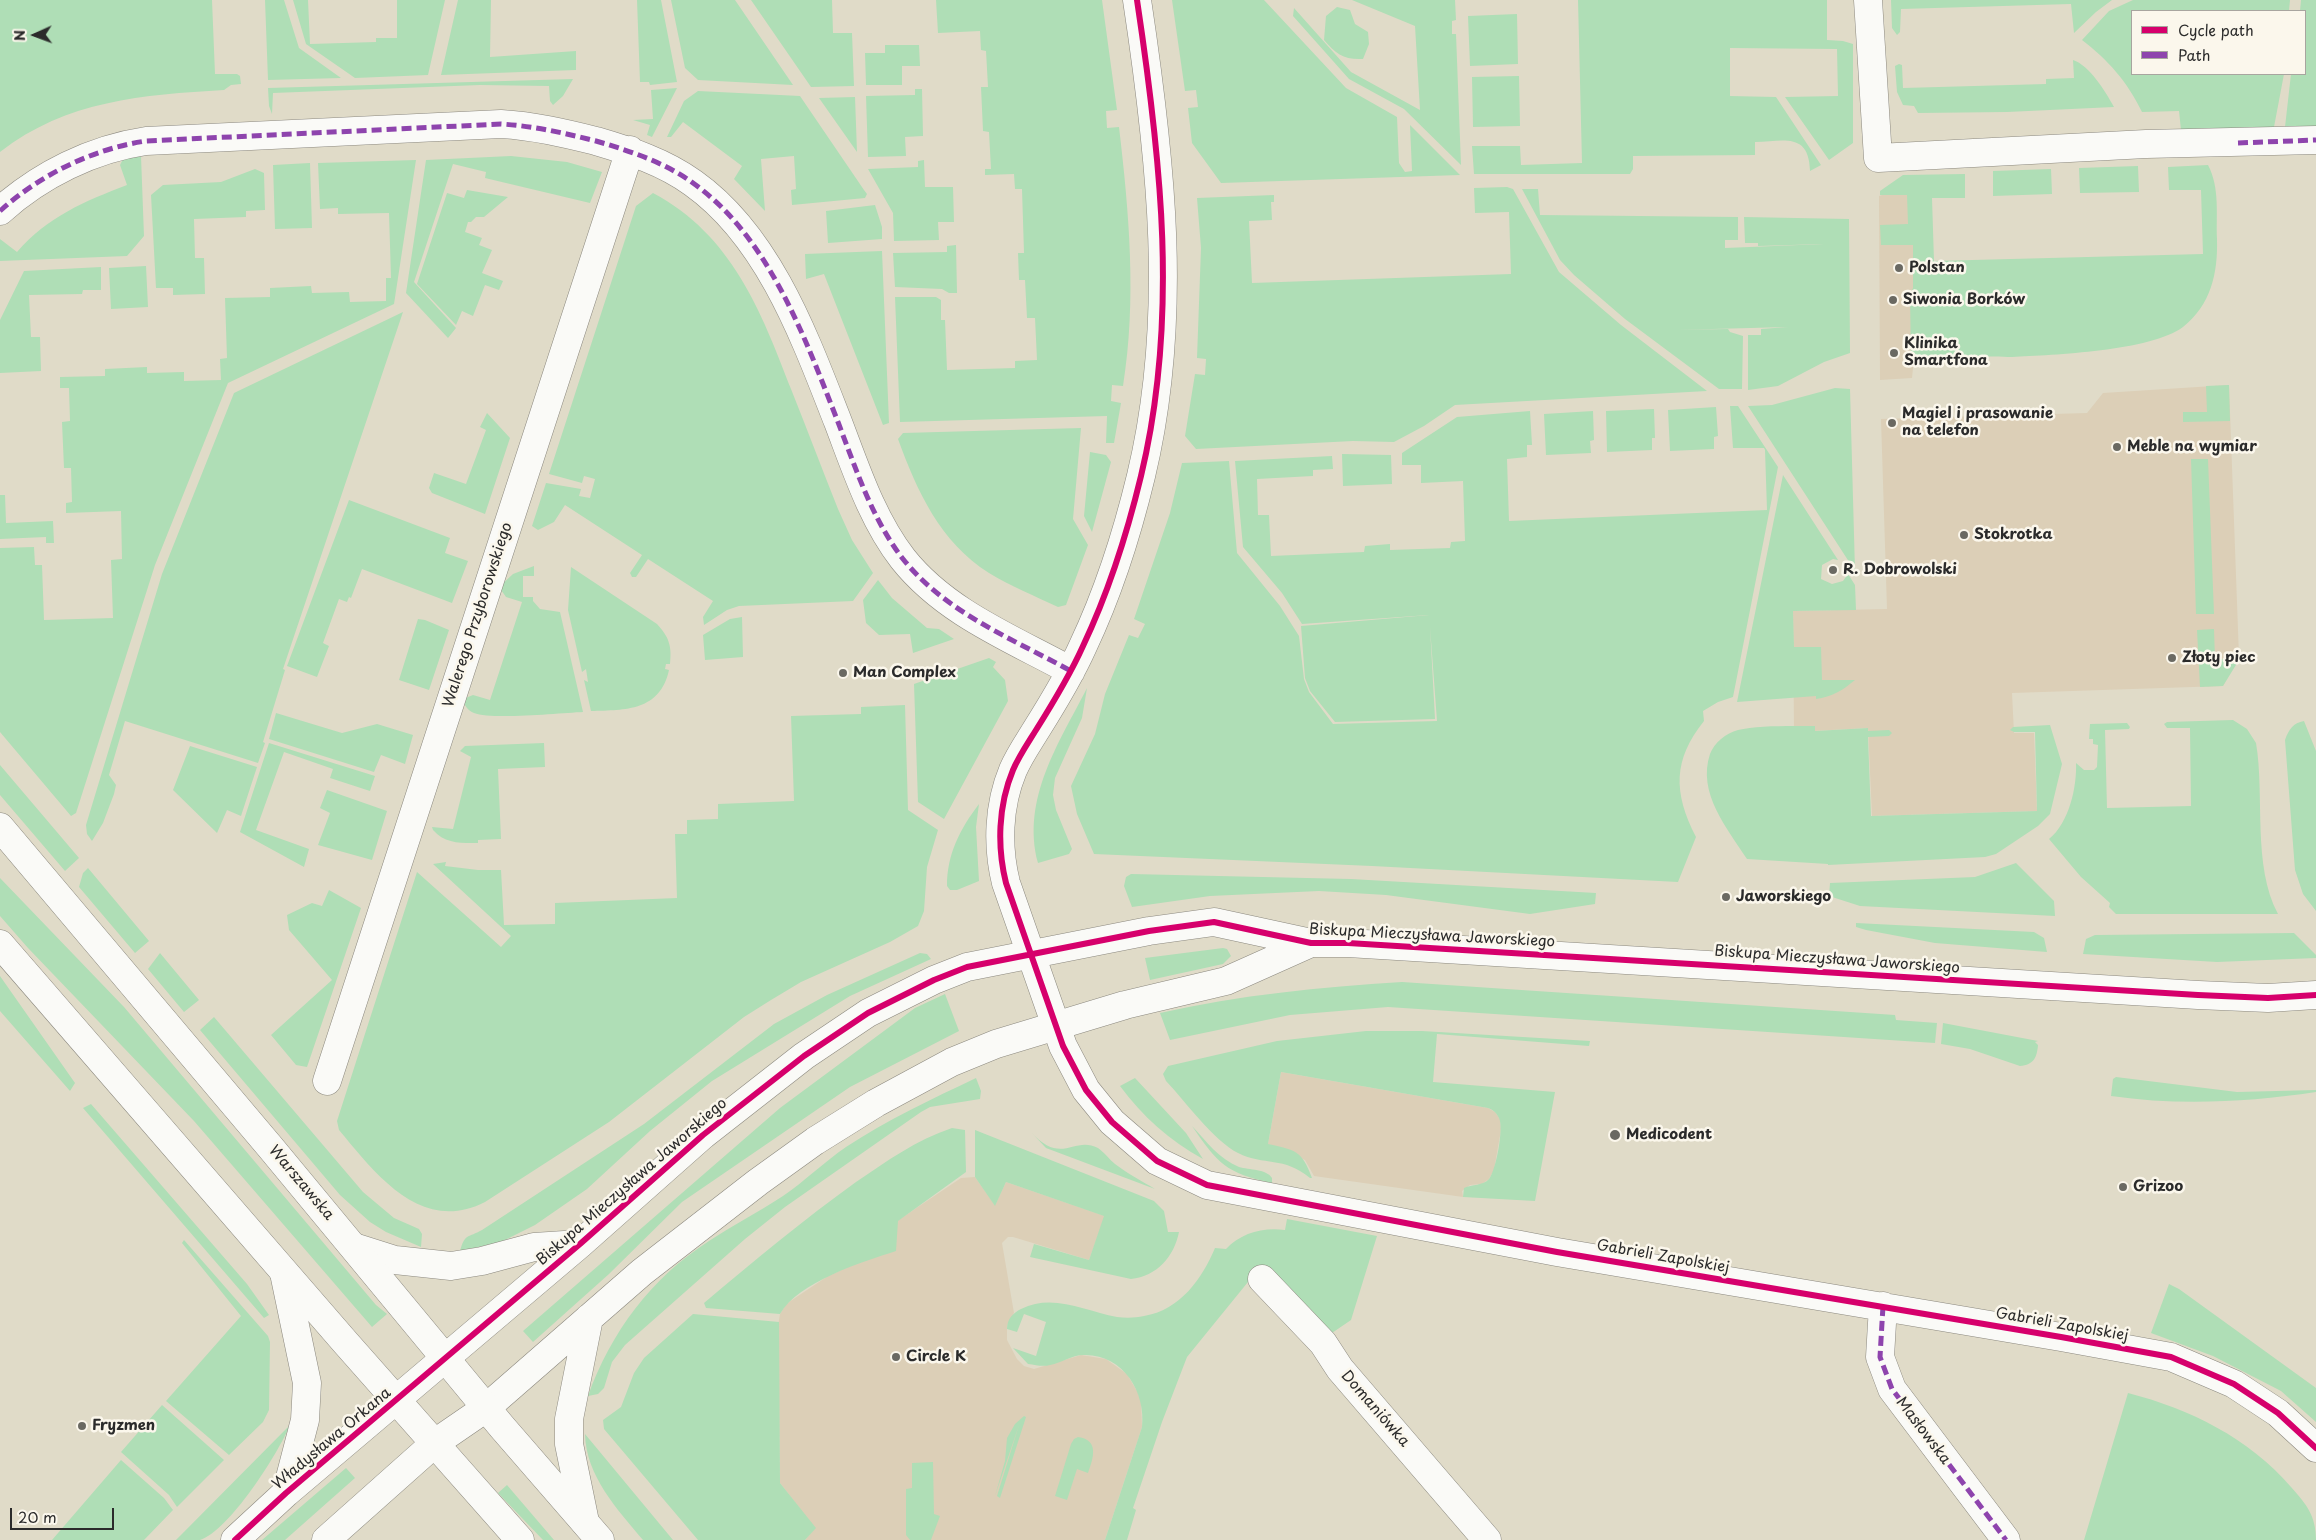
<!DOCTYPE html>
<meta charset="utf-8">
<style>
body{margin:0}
#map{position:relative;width:2316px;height:1540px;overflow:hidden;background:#e0dbc8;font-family:"Playpen Sans",sans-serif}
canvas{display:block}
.legend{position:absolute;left:2131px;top:10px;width:175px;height:65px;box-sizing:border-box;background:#fbf7ec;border:1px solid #a8a59f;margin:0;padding:6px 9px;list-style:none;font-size:15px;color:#2b2b2b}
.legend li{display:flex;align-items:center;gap:10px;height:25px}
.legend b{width:25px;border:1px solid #a8a59f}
.north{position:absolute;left:10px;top:10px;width:50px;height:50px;-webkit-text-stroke:4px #fbf7ec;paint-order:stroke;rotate:268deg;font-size:14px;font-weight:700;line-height:20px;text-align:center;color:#2b2b2b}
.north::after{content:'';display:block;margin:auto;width:18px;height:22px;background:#2b2b2b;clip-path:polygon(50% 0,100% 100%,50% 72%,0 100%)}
.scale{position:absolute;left:10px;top:1508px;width:104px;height:22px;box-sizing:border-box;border:2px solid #2b2b2b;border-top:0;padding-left:6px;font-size:15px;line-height:18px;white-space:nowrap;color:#2b2b2b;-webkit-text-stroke:4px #fbf7ec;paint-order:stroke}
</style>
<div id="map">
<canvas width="2316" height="1540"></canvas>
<ul class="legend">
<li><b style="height:6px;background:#d6006c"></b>Cycle path</li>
<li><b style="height:6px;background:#8e44ad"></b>Path</li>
</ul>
<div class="north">N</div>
<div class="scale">20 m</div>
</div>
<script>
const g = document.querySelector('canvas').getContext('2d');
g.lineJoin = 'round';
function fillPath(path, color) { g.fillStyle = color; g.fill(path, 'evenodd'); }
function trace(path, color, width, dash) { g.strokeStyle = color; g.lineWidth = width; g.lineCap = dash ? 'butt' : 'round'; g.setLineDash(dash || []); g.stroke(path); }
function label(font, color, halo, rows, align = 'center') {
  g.font = font + ' "Playpen Sans",sans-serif'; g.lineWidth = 5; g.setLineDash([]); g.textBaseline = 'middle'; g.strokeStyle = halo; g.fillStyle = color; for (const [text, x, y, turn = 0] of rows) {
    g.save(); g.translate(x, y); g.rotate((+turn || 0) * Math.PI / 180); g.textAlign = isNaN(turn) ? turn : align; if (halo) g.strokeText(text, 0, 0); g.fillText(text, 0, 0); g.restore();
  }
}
fillPath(new Path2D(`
 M1914,185l2,154 -4,39 -32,2 -1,-184z
 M2229,385l10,272 -16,29 -211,7 2,40h20l3,78 -165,5 -4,-88 -74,4 -1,-121 94,-2 -6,-190 206,-6 16,-20z
 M1281,1072l207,36 7,4 5,7 1,11 -7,40 -5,9 -7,5 -12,1 -8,6 1,6 -149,-21 -9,-16 -37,-16z
 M975,1177l20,28 11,-23 99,34 -16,44 -76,-23h-5l-6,6 12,70 -7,13v14l10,19 7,7 10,3 47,-14 25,4 21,15 14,24 1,29 -37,113h-300l10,-12 -35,-45 -2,-157 2,-12 6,-10 42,-28 20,-9 49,-46 64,-43z`), '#dccfb7');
fillPath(new Path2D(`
 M0,0h212l3,74h22l3,2 1,8 -10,1 -7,5c-81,5 -157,10 -224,62z
 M265,0h19l15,48 42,30 -73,2z
 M293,0h15l2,44 66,-2v-4h21v-38h-9h57l-17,75 -73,3 -49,-34z
 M458,0h33l-1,57 86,-6v19l-135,5z
 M637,0h24l16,82 -27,3 -1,-3h-9z
 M671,0h64l58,85 -95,-5 -13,-12z
 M751,0h81l1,33h19l2,53 -43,1z
 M936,0h166l15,110 -11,1 1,17 12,-1c10,85 18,173 4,259l-11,-1 -1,16 10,2 -7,40h-8l1,-27 -207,6 -5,-125h41l5,3v20h4l2,50 68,-2v-7l22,-1 -2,-42h-8l-2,-38h-6l-1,-27h6l-2,-64h-7l-1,-15 -29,1v-6h6l-2,-37 -6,-1 -2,-44h7l-2,-36 -5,-1 -1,-19 -42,2z
 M1172,0h92l82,88 51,29 2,46 6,9 7,-1 -2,-46 50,50 -239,8 -29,-40 -4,-35 10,-1 -2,-17 -11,1z
 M1352,0h103l1,20 -4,1v13h4l5,131 -57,-56 -55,-30 -56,-63 1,-8 57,64 69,38 -5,-84z
 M1578,0h249v40l16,1 10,3v99l-24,17 -44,-63 53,-1 -1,-47 -107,-1v48l46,1 45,68 -11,6c-1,-39 -26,-30 -55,-29v13l-122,1v13l-3,5h-156l-2,-28h48l1,19 61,-2z
 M1891,0h221l-16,12 -22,21 -3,-29 -170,5 -1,23 -3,3 -5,-7z
 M2133,0h157l-1,11h-157v63h152l-10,53 -93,3 -2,-19 -37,1c-15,-31 -34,-52 -60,-72l27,-29z
 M2301,0h15v126l-31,1 6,-53h14v-63h-5z
 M1337,7l13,3 5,14 13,8 1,12 -6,15c-19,1 -27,-5 -39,-19l2,-24z
 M1517,14l1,50 -48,2 -2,-50z
 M885,45h34l1,21h-18v19h-36l-1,-32h20z
 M2073,60c16,5 33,32 41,47l-107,5 -89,1 -4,-7 -11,-1 -6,-13 -2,-26 4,-2 3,1 1,23 143,-4v-5l28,-1z
 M1519,76l1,50 -47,1 -1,-50z
 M573,79l-10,17 -10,9 -3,-4 -1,-15 -69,-1 -207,8 -1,21 -3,-8 -1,-18z
 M677,88l-25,49 -5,-2 3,-10 -17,-5 20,-1 -2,-29z
 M915,89h7l1,47 -18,1 1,19 -38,1 -2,-61 49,-1z
 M698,91l102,5 64,94 3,4 -2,4 -73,7 -1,-15 5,-1 -2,-33 -33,3 4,52 -31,-32 8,-13 -59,-44 -12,15h-4l17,-36z
 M855,97l2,55 -38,-54z
 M141,156l3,80 -17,20 -127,5v-22l17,13c30,-35 68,-51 110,-67l-7,-20 3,-6z
 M511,156l56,6 35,10 -12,31 -105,-25 1,-6 -33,-8 -39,118 42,46 -8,10 -42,-45 20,-133z
 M416,160l-22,144 -166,79 -73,182 -79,248 -5,3 -71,-84v-184l34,-1 1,18h7l2,55 69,-2 -2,-58 11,-1 -1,-48 -55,2v-10l6,-1 -1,-34h-7l-2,-46 8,-1 -1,-33h-9v-11l45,-1v-7l42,-2v6l37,-1v9l37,-1 -1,-21 7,-1 -2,-60 45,-1v-9l41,-2 1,7 37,-1 1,10 36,-1v-23h5l-2,-65 -51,1v-6l-18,1 -2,-46z
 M924,160l1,27h28l1,35h-16l1,18 -45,1 -1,-28 -25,-44 50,-2v-6z
 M310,163l2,65 -37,1 -2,-64z
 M2208,165c12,23 8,49 9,74 1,34 -6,66 -34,88 -32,24 -130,28 -171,30 -8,0 -18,-1 -26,0 -24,3 -50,4 -75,5l-1,-68 3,-6v-43h-32l-1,-20 28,-1 -1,-29h-27v-4l23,-16 62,-1v24h-33l2,63 269,-7 -2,-64h-32l-1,-23z
 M2138,166l1,26 -59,1 -1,-25z
 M255,169l9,4 1,37 -19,1v6l-52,2 1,39h9l1,36 -32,1v-7h-17l-5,-93 12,-10 58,-3z
 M2051,169l1,25 -59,2v-25z
 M1507,187l6,2 46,83 62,53 86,66 -252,14 -31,21 -30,16 -41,-1 -157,8 -11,-13 10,-62 10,1 1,-16 -9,-1 4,-110 -4,-50 77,-3v7h-3l1,18 -23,1 3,62 259,-9 -2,-62 -34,1 -1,-25z
 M1522,189h16l2,26 198,2v23h-13v8l99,-4 -66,2v-3h-13l-1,-26 105,2 1,134 -26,9 -46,24 -30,4v-55h13v-6l27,-2 -113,3 53,-1 2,3 13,4 -1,53h-23l-94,-70 -51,-44 -14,-15z
 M467,190l41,7 -24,20h-8l-5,5h-3l-3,10 17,6 -3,7 13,5 -10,23 21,8 -4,9 -14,-5 -12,31 -11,-5 -6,14 -39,-41 30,-91 17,5z
 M653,193c79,42 108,118 138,196 16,40 31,80 47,120l14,31 21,33 -20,28 -114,5 -12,4 -23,15 -1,-8 10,-16 -65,-42 -12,18h-4l-2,-4 12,-18 -77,-50 -11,17 -16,8 -6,-4 14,-43 35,6 -2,7 11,2 5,-19 -11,-3 -2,7 -33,-9 87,-268z
 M875,205l7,22v12l-54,4 -2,-32z
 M956,245l1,48h-8l-7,-4 -47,-2 -2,-34 54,-1v-6z
 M882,251l7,172 -6,2 -59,-151 -18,5 -1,-25z
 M146,266l2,41 -37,2 -2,-41z
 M101,267v23h-18l-1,4 -53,1 2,42h9l1,34 -41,2v-53l24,-49z
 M403,312l-120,357 2,1 -22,72 2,1 -7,20 -133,-42 -16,54 7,10 -2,9 -11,29 -11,18 -5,-7 -1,-9 76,-251 72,-181z
 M2229,385l1,36 -47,1v-10h24l-1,-26z
 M1835,388l15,1 5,182 -107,-165 24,-1z
 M1730,406h8l40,61 -45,230 -15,5 -15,9 1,10c-31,39 -31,71 -8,116l-18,45 -306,-16 -278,-12 -17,-40 -6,-28 24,-52 10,-40 24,-59 9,3 7,-14 -11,-5 36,-106 12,-50 47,-2 8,92 43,53 19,30 5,43 5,13 24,32 104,-3 -7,-94 5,92 -100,3 -25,-31 -5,-13 -4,-52 128,-11 -127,9 -20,-31 -39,-46 -8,-86 97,-5 1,13 -20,1v6l-56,3 1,36h11l2,41 93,-4 1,-6 25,-2v6l60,-2 1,-6 14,-1 -2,-60 -42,2v-18h-19v-12l55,-36 73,-6 2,34h-5v12l-20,2 2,62 258,-11 -2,-60 -1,-2h-31z
 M1716,407l2,29 -4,1v12l-44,2 -2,-41z
 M1654,409l1,29h-3v12l-45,2 -1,-41z
 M1593,411l1,29 -4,1 1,12 -45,2 -2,-41z
 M487,413l23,25 -25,76 -53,-21 -3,-5 5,-15 32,11 20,-54 -6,-3z
 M1081,428l-8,91 15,26 -22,60 -8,2c-23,-11 -48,-21 -69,-34 -49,-31 -72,-82 -91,-134l5,-6z
 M1090,452l16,3 5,7 -19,70 -8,-16z
 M1342,454l49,1 1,29 -49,2z
 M2191,459h17l6,155h-18z
 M1783,475l55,85 -5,-1 -11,6 -1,14 11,5 11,-3 5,-7 7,11 1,25 -63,1 1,36h27l1,33h33c-12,10 -23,17 -39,19v-3l-79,6z
 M0,495h5l1,28 47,-2 1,22h-8v-6l-46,2z
 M349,500l101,38 -5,15 23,8 -16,42 -90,-34 -11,29 -2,-1 -2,5 -8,-3 -16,44 6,3 -12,31 -30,-11z
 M534,566v10h-11v21h10v4l7,8 20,3 23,100c-23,1 -91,8 -109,1 -6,-2 -10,-8 -11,-14l10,-4 17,5 32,-98 -16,-5 -7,-10 14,-13z
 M571,567l86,57c12,13 15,22 13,40h-4l-1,5 4,1c-9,41 -43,40 -78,41l-7,-31 4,2 -2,-13 -4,3 -14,-62z
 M878,580l14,18 35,30 12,1 15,10 -41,14 -3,-19 -31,1 -13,-12 -3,-23z
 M742,617l1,40 -38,3 -2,-25 27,-16z
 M418,619l7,1 24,10 -20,60 -30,-10z
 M2214,629l1,31 24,-3v3l-16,26 -23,1 -3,-57z
 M989,658l7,4 -3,5 12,13 3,21 -64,118 -26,-17 -4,-118z
 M1087,688l-5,30 -27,60 -2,17 3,15 16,39 -3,5 -31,9c-17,-64 21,-120 49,-175z
 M905,705l3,105 30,20 -11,37 -3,44 -6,15 -28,16 -89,40 -30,18 -27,17 -135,105 -124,80c-64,33 -110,-29 -146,-72l-2,-9 80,-249 84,75 10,-11 -78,-72 13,-2 -1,4 33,4h23l3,55 51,-1v-21l122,-5 -2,-64h12v-14l31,-1v-15l76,-3 -3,-85 70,-2v-7z
 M276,713l66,20 35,-9 36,11 -8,29 -24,-9 -7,17 -105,-33z
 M2233,720l14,9 9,14c9,53 -4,122 22,171h-162l-7,-7 1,-4 -29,-26 -32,-38c20,-16 28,-52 27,-76l8,7h10l3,-3 1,-22 -5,-1v-5h-4l1,-15 37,-1 3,4 -1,2 -24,1 2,78 84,-2 -1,-78h-23l-3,-4 3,-2z
 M2304,721l12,30v160l-13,-17 -8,-24 -10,-130c4,-11 8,-17 19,-19z
 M2050,725l12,39 -12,50 -12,12 -42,28 -11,3 -157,8v-1l-81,-5c-20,-31 -50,-66 -37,-105 4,-11 16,-21 28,-24 19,-5 56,-4 77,-4v5l53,-3v3l21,-1 3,3 -3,3 -21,1 3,79 166,-5 -2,-79h-21l-4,-2 3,-3z
 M269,743l106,33 -5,15 -40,-13 3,-9 -49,-17 -28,78 53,19 -5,18 -64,-35z
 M544,743l1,24 -47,2 3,70 -23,1v3c-17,0 -33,1 -45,-13l-1,-3 21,2 18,-72 -11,-6 5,-5z
 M190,746l67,21 -16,49 -14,-6 -10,23 -44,-43z
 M0,765l79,93 -14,13 -65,-76z
 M327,790l60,21 -15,49 -54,-15 12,-32 -10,-5z
 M979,804l-3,23 3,54 -22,9h-7l-3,-4c0,-32 13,-57 32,-82z
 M2016,863l38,38 1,15 -195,-10 -31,-10 1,-13 145,-6z
 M88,868l61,73 -14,12 -56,-66 4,-14z
 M1131,874l220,5 245,14 -1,11 -65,10 -144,-19 -67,-4 -109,5 -78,11 -8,-21 2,-9z
 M0,878l124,129 252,298 11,9 -15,13 -178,-206 -166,-173 -28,-32z
 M329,890l32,18 -54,159 -11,-2 -25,-30 61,-55 -43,-50 -2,-15 25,-12 10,3z
 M1856,923l178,9 10,6 3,14 -112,-9 -69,-13 -10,-3z
 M2294,933l22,22v3l-99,4 -134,-8 3,-15 9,-4z
 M1223,948l4,1 4,7 -8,8 -73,16 -5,-22z
 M160,953l39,47 -15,12 -36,-43z
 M920,953l7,1 4,5 -81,37 -138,85 -62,50 -63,58 -52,36 -34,17 -41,9c5,-18 8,-13 22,-21l162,-106 130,-100 53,-29z
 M0,976l75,107 -5,8 -70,-80z
 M1402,982l493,33 1,5 41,3 -2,20 -547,-36 -98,8 -120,25 -10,-27c80,-18 160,-26 242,-31z
 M945,994l14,37 -109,56 -168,115 -73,72 -76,68 -10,-11 257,-223 135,-100z
 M214,1017l149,175 31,26 25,11 3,5 -1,13 -35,-15 -16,-10 -30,-27 -140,-165z
 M1943,1023l95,18 -3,1 3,3c-1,12 -4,20 -18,21l-50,-17 -29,-5z
 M1366,1031h56l168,10 -1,5 -152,-12 -4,48 122,10 -20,109 -72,-4 1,-9c8,-4 19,-2 25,-9 7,-9 15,-51 10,-61 -3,-6 -6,-8 -11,-10l-207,-36 -13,72c27,6 34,6 44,34h-2c-26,-22 -46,-12 -72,-25 -24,-12 -53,-52 -72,-72l-3,-7 5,-8 109,-25z
 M2116,1077l121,15 79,-2v2c-68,10 -136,14 -205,4l2,-17z
 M976,1078l5,13 -1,8 -50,8 -9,5 -136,95 -40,32 -120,106 -13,17 -8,26 -6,6 -10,2c23,-64 63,-118 121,-155 24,-16 50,-29 74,-45 22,-15 41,-34 63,-49 41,-27 86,-48 130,-69z
 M1135,1078l51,55 17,26c-34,-19 -60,-42 -83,-73z
 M91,1104l156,180 22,31 -5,3 -181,-210z
 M1192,1126c14,15 27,33 47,41 10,3 28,2 33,11v5c-46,-10 -54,-19 -80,-57z
 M952,1128l13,2 1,42 -68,49 -2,30c-34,11 -98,31 -116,63l-74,-6 -2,-5c50,-42 99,-83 152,-121 31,-21 60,-42 96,-54z
 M975,1130l179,71 10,10 4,21h11c-5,25 -22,44 -48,47l-101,-22 4,-13 55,16 15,-44 -98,-34 -11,24 -20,-29z
 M1030,1131c32,36 43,4 68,17 6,4 12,12 17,16 13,10 27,17 40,25l-109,-41z
 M1287,1219l90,17 -26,84 -22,15 -65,-68 -16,15 -61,75 -25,65 -29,86 3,2 -9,30h-22l37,-113c4,-35 -19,-73 -58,-72 -13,0 -22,8 -34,10 -7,2 -14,0 -22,-1l-15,-16 23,8 10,-34 -22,-8 -7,18 -10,-3c0,-10 6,-16 14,-20 32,-16 64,2 96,8 9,1 18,1 27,-1 36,-6 58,-37 71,-68l11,1c15,-16 37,-22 59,-19z
 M184,1240l84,96 2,6 -1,68 -6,12 -34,33 -63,-54 75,-85 -59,-73z
 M2169,1284l10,5 137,99v34l-35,-31 -68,-35 -62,-23z
 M693,1314l86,8 1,161 36,45 -11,12h-107l-94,-111 -1,-9 18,-13 13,-34 10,-15z
 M2128,1393c62,16 121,45 163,94 16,18 25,29 25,53h-232z
 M162,1405l62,55 -47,47 -8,-12 -48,-43z
 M1024,1416l2,1 -26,81 -3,-2 22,-71 -24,71 10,-35 2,-23 8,-14z
 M290,1425c-12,29 -61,106 -90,115 -7,0 -17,0 -24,0z
 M585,1434l88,106h-30c-26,-31 -57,-64 -58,-106z
 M1078,1437c22,3 15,22 10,36l-11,-4 -10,31 -12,-4 16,-52 3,-5z
 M121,1460l43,38 9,12 -29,30h-92z
 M933,1462l1,52 6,2 -9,24h-21l-4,-5v-46l6,-1v-25z
 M346,1468l9,10 -70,62h-23z
 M507,1485l47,55h-11l-45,-47z`), '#afdeb6');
const minor = new Path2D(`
 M1137,0c24,159 42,318 4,476 -14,58 -32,115 -58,170 -13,29 -30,57 -47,84 -8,13 -17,26 -23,40 -15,36 -16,77 -7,113l57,163 23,44 26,32 45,39 50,24 350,67 504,85 110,20 63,27 44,29 38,35
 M1868,0l10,158 268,-14 170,-4
 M0,211c40,-36 92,-62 146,-70l355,-17c33,2 63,9 95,17 34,10 68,21 97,42 76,54 112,155 145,239 18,47 34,97 65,137 43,54 110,80 168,112
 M327,1081l303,-931
 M1262,1279l61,64 17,26 147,171
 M1883,1306l-3,51 12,32 114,151`);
const tertiary = new Path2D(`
 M354,1247l41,13 56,6 31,-5 52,-14 46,-3
 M284,1273l23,110 -2,37 -19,73
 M585,1522l-16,-78v-25l20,-101
 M235,1540l51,-47 294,-249 123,-109 101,-79 64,-43 66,-33 33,-13 182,-36 65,-9 97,21h37l850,52 70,3 48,-3
 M326,1540l109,-97 51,-35 156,-136 116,-90 57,-41 61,-38 76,-41 44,-18 129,-39 101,-24 85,-38`);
const secondary = new Path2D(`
 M0,827l271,321 231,279 98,113
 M0,944l345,398 175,198`);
trace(minor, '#8b887f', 29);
trace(tertiary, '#8b887f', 29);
trace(secondary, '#8b887f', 29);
trace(minor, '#fafaf7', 28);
trace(tertiary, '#fafaf7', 28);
trace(secondary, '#fafaf7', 28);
trace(new Path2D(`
 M2238,143l78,-3
 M0,211c40,-36 92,-62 146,-70l355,-17c33,2 63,9 95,17 34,10 68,21 97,42 76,54 112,155 145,239 18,47 34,97 65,137 43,54 110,80 168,112
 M1883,1306l-3,51 12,32 114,151`), '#8e44ad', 5, [10, 5]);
trace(new Path2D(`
 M1137,0c24,159 42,318 4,476 -14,58 -32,115 -58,170 -13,29 -30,57 -47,84 -8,13 -17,26 -23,40 -15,36 -16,77 -7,113l57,163 23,44 26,32 45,39 50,24 350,67 504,85 110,20 63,27 44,29 38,35
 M235,1540l51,-47 294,-249 123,-109 101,-79 64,-43 66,-33 33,-13 182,-36 65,-9 97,21h37l850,52 70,3 48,-3`), '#d6006c', 6);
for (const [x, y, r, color] of [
 [1899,268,5,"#6a6962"],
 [1893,300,5,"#6a6962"],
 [1894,353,5,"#6a6962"],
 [1892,423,5,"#6a6962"],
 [2117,447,5,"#6a6962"],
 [1964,535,5,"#6a6962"],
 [1833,570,5,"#6a6962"],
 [2172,658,5,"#6a6962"],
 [843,673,5,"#6a6962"],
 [1726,897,5,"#6a6962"],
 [1615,1135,6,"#6a6962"],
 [2123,1187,5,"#6a6962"],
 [896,1357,5,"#6a6962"],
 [82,1426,5,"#6a6962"]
]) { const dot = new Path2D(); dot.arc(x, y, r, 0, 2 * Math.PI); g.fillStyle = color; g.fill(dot); trace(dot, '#fbf7ec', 2); }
label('bold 15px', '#2b2b2b', '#fbf7ec', [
 ["Polstan",1909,268],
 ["Siwonia Borków",1903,300],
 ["Klinika",1904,344],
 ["Smartfona",1904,361],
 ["Magiel i prasowanie",1902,414],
 ["na telefon",1902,431],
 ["Meble na wymiar",2127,447],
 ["Stokrotka",1974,535],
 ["R. Dobrowolski",1843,570],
 ["Złoty piec",2182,658],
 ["Man Complex",853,673],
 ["Jaworskiego",1736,897],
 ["Medicodent",1626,1135],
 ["Grizoo",2133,1187],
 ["Circle K",906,1357],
 ["Fryzmen",92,1426]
], 'left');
label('15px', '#2b2b2b', '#fbf7ec', [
 ["Walerego Przyborowskiego",478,615,-72],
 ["Biskupa Mieczysława Jaworskiego",1432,936,3],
 ["Biskupa Mieczysława Jaworskiego",1837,960,4],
 ["Biskupa Mieczysława Jaworskiego",632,1182,-41],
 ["Warszawska",301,1183,50],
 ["Gabrieli Zapolskiej",1663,1257,10],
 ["Gabrieli Zapolskiej",2062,1325,10],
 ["Domaniówka",1375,1409,49],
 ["Masłowska",1923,1431,53],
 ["Władysława Orkana",332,1439,-40]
]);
</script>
